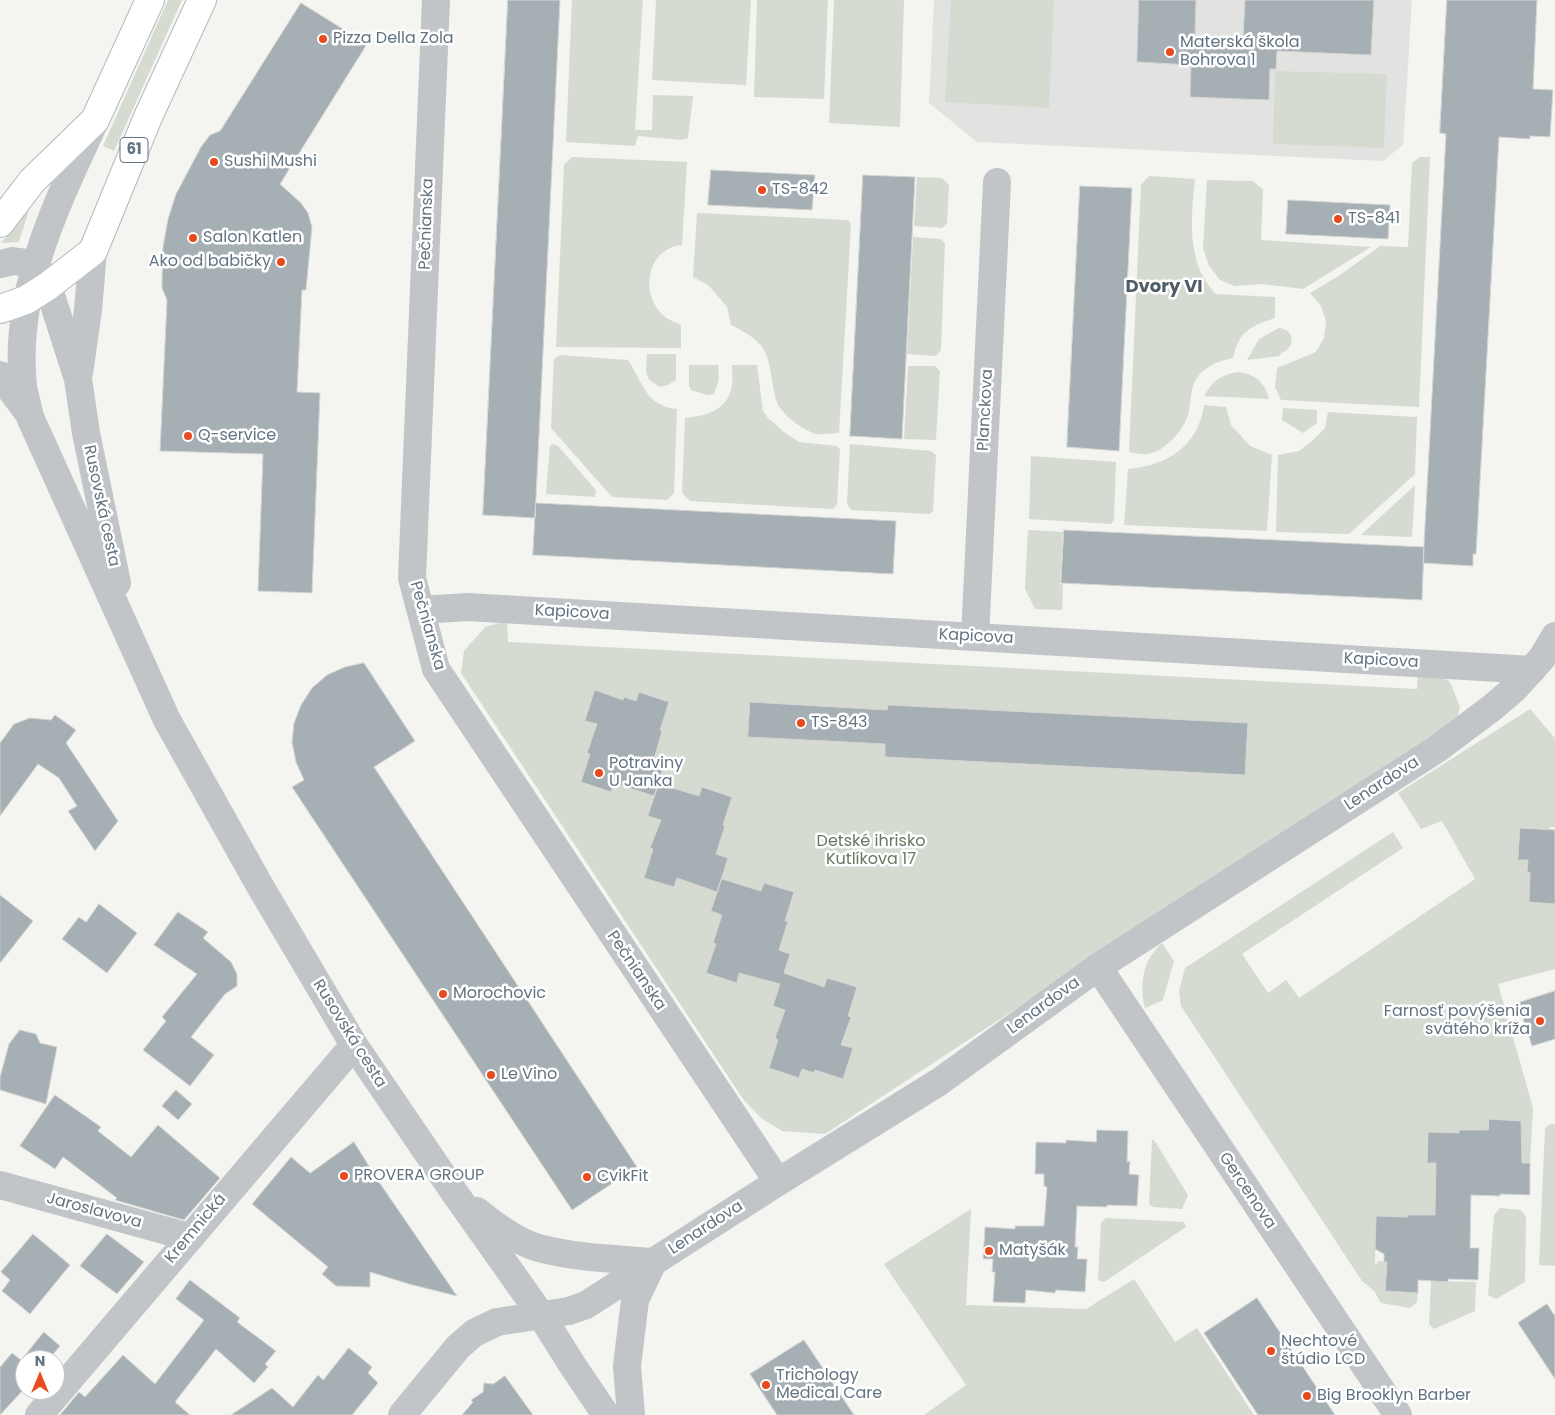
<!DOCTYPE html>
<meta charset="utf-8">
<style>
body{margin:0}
#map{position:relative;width:1555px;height:1415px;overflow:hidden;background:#f4f4f0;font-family:Poppins,sans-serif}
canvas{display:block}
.north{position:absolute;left:15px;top:1350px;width:50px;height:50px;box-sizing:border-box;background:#fff;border:1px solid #c0c7cd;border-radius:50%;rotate:0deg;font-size:14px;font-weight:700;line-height:20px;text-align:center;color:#627482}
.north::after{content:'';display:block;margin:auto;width:18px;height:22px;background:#e74b1d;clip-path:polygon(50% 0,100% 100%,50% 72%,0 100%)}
</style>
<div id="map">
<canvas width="1555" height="1415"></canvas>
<div class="north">N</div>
</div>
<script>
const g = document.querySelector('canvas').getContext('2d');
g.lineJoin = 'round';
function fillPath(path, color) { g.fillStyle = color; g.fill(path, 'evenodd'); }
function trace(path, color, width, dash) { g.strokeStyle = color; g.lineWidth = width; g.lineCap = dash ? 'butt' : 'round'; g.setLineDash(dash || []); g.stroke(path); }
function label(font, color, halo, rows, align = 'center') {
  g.font = font + ' Poppins,sans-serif'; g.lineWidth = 5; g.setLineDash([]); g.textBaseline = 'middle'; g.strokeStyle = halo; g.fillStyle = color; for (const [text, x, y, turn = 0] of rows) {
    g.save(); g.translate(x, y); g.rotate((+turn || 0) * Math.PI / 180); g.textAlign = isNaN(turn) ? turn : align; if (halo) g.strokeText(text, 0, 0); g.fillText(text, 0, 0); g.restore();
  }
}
fillPath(new Path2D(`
 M934,0h478l-9,145 -20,16 -406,-19 -48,-39z`), '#e2e3e1');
fillPath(new Path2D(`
 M168,0h14l-68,151 -11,-5z
 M572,0h71l-8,130h17l1,-35 40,1 -5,42 -6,2 -44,-4 -3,10 -69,-4z
 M656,0h95l-5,85 -94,-5z
 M757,0h71l-4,99 -70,-2z
 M834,0h70l-4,127 -71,-4z
 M951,0h103l-5,108 -104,-6z
 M1275,71l112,3 -3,74 -111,-4z
 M572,157l115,5 -5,83c-35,3 -43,49 -18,71 4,4 12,6 17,9v23l-125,-1 8,-182z
 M1420,157h10l-11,250 -138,-7 -6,-13 2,-19 39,-16 8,-14 2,-17 -5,-15 -11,-13 30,-18 40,-29 28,1 4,-84z
 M1149,176l46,3c-4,38 -9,85 21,115l59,3v21c-24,8 -36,13 -42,40 -13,3 -24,6 -34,17 -10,12 -7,26 -11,40 -5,16 -23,36 -40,39 -6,1 -12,-1 -19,-2l12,-267z
 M917,177l25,1 7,7 -2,38 -5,5 -28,-2z
 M1207,180l46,1 10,9 -2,50 110,7 -68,42 -41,-5 -27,2 -15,-6 -11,-14 -6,-18z
 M29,210l-10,32 -18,1z
 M697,213l151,7 3,4 -12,209c-7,0 -16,2 -23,1 -13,-4 -37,-21 -40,-34 -4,-14 -5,-37 -12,-50 -7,-12 -21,-19 -33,-25l-4,-18 -19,-22 -15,-8z
 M913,237l28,2 4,4 -4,107 -5,6 -29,-2z
 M1279,328c16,1 17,20 2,25l-1,3 -33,4 12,-21z
 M647,354h29v26l-8,5 -8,2 -11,-7 -3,-9z
 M560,355l68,5c15,22 17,46 49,49l-3,84 -7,7 -55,-3 -61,-69 3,-69z
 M689,365h29l1,14 -5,15 -7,1 -16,-5 -2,-5z
 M732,365h25l6,46 5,7 16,14 15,10 37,4 4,3 -3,55 -4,5 -143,-8 -8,-8 3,-75c22,-2 43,-8 47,-33 1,-6 0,-14 0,-20z
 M908,366h27l5,5 -4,69 -32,-1z
 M1237,372c18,2 27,9 32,27l-65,-3c9,-15 15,-20 33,-24z
 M1204,405l22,2 5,18 19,21 22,9 -5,76 -143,-6 4,-56c39,-3 71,-24 76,-64z
 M1283,408l34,2v13l-14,10 -21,-13z
 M1328,412l89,5 -2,57 -66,60 -73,-2 2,-77 21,-4 15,-12 11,-11z
 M553,444l5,2 38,44 -1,7 -49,-3 4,-48z
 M850,444l81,7 5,4 -3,56 -3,3 -78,-4 -3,-3 -2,-4z
 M1031,456l85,6 -2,58 -3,4 -82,-5z
 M1415,485l-3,52 -51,-2z
 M1028,530l35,2 -3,52 3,1 -1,25 -27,-1 -10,-20z
 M507,621l1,21 909,47 1,-22 17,5 15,10 10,25 -2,8 -5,7 -628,412 -43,-3 -21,-13 -18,-19 -282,-426 3,-22 21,-24z
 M1530,709l25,29v89h-5v3l-30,-2 -2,32h10l-1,12 3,1 -1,29 26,2v65l-57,15 35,124 -3,55h-8l-2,-13 1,-29 -32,-2 -1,17 -16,-6h-13v3l-31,-1 -1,31h9v59l-15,-7h-13v2l-32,-1 -1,49 4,-4 8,1 -2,29 33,2 -1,9 -7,6 -29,-5 -7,-12 -12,-10 -181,-275 -2,-15 6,-23 208,-136 10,16 -161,106 26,39 18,-13 13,18 176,-119 -33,-58 -21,8 -23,-36z
 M1162,943l12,18 -11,39 -18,8c-6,-25 -2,-48 17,-65z
 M1550,1124h5v142l-16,-1 6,-137z
 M1152,1140h2l34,55 -6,14 -29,-2 -4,-3z
 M1500,1208l21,2 5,7 -1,65 -29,17 -8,-4 6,-80z
 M971,1209l-5,96 120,4 48,-30 41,63 22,-14 57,87h-330l42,-30 -82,-121z
 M1106,1218l78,4 2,5 -82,55 -6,-2 3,-57z
 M1431,1281l45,1 -1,29 -41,18 -5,-5z`), '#d5dbd1');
const building = new Path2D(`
 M508,0h52l-25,518 -52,-3z
 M1139,0h57l-1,37 48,1 2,-38h129l-3,55 -94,-4 -1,18h-6l-1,31 -79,-3 1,-32 -54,-3z
 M1447,0h90l-4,89 20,1 -3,47 -20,-1v3l-31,-2 -23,417h-3v12l-50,-3 23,-429 -6,-1z
 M301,3l66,41 -87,140 21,19 7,10 4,14 -6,63h-4l-5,102 23,1 -8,200 -54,-2 5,-137 -103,-3 7,-151 -5,-12v-8l1,-33 5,-28 8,-25 25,-47 9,-12 10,-4z
 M711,170l104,5 -3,35 -104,-5z
 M863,175l52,2 -13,262 -52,-3z
 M1080,186l52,2 -13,263 -52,-4z
 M1288,200l102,5 -2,34 -102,-5z
 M536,503l360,18 -3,53 -360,-19z
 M1064,530l360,17 -2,53 -361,-17z
 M364,663l51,78 -41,26 263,400 -65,43 -280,-423 12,-7 -8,-18 -4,-20 2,-19 7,-18 11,-17 15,-13 18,-8z
 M595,690l28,10 1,-3 12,4 3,-9 30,10 -9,28 2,1 -8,28 11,4 -11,33 -40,-13 -3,9 -30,-10 9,-28 -3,-1 10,-29 -12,-3z
 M750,702l137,8 1,-5 360,18 -3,52 -360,-18v-13l-137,-7z
 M55,715l21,15 -10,13 52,78 -23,30 -27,-40 9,-5 -18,-28 -21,-14 -38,52v-73l14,-19 16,-6 21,2z
 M659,784l40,12 3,-9 30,10 -9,28 2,1 -9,28 12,4 -11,34 -40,-14 -3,9 -30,-9 9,-29 -3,-1 11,-28 -13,-4z
 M1520,828l35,2v74l-26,-2 1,-29 -3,-1 1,-12h-10z
 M722,879l39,12 3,-8 30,9 -9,29h3l-9,29 11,4 -6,19 40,14 3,-9 30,9 -9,29 3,1 -10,28 12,3 -10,31 -28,-9 -1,3 -12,-4 -3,9 -30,-10 9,-28 -3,-2 10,-28 -12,-4 7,-22 -41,-11 -2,10 -31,-10 10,-29 -3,-1 9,-28 -11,-4z
 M0,895l33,26 -33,42z
 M99,904l38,29 -30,40 -45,-34 17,-22 7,5z
 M178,912l30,20 -5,6 28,24 6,12v12l-12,8 -34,43 23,18 -24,31 -47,-36 23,-29 -4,-4 35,-43 -43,-29z
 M1555,991v48l-23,7 -14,-43z
 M20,1030l16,4 4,9 17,4 -11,57 -46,-14v-13l9,-33z
 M176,1090l16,14 -14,16 -16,-14z
 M55,1095l46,32 -3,4 33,26 27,-32 62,53 -36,42 -69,-20 2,-2 -54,-41 -8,12 -35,-23z
 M1489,1119l32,2 1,42h8v32l-30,-1v2l-29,-1 -1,53h9l-1,32 -30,-1v3l-30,-2v13l-33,-2 2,-29h-3v-8l-9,-5 1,-33 32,1 -1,-2h28l1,-52h-9l1,-31 31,1v-3h29z
 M1097,1130l31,1 -1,31 3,-1 -1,13 10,1 -2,31 -30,-1v2l-30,-1 -2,41h3l-1,12h10l-2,33 -29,-2 -1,3 -29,-3 -1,13 -32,-1 2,-30h-3l1,-13h-10l2,-32 30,2v-3h29l3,-39 -3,-1v-12h-9l1,-32 30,1v-3l30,2z
 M354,1142l23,37 80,117 -48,-12 -39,-12v15l-34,-1 -14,-12 6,-7 -76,-63 39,-47 19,16z
 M33,1234l37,31 -40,49 -28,-23 8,-11 -9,-8z
 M107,1234l37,28 -27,32 -37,-28z
 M190,1280l50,38 -3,4 39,29 -11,13 3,3 -14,16 -38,-34 -41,53 15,13h-130l19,-23 6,5 38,-42 32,29 49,-64 -28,-21z
 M1257,1298l78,117h-77l-54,-82z
 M1547,1304l8,12v63l-37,-56z
 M44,1332l16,14 -12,14h-23v28l-25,27v-48l12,-14 9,7z
 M804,1340l50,75h-77l-27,-41z
 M349,1348l23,19 -4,6 10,10 -26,32h-121l41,-27 21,19 25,-32 5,5z
 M505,1376l28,39h-71l11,-13 -2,-2 12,-8 1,-9 9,1z`);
fillPath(building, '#a6afb4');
trace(building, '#d5d5d3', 1);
const major = new Path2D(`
 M0,223l32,-42 63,-61 55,-120
 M0,309l26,-9 22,-14 45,-35 55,-134 54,-117`);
trace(major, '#b4b8bc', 30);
trace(new Path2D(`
 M436,0l-24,578 24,91 342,513
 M95,121c-39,85 -82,169 -72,266 2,10 5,20 7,30l137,303 93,166 94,159 100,147 87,123 30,48 35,52
 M0,264l13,-3 22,3
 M36,265l12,21 30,93 8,54 31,150
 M79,373l9,-63 5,-59
 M0,375l26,35
 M421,610l47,-3 1064,63
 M975,637l22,-455
 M1098,967l300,448
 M0,1185l189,52
 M477,1211c17,14 40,31 62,37 37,10 77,11 114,14
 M39,1415l315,-370
 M402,1415l56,-68 16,-14 23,-11 72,-11 17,-6 192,-123 161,-100 159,-115 339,-218 56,-42 21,-18 28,-31 13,-22
 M631,1415l-4,-49 8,-66 18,-38`), '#c1c5c8', 28);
trace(major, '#fff', 28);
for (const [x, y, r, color] of [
 [323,39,5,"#e74b1d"],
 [1170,52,5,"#e74b1d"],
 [214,162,5,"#e74b1d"],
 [762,190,5,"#e74b1d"],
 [1338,219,5,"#e74b1d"],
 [193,238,5,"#e74b1d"],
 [281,262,5,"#e74b1d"],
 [188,436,5,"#e74b1d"],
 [801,723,5,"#e74b1d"],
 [599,773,5,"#e74b1d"],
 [443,994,5,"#e74b1d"],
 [1540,1021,5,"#e74b1d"],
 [491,1075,5,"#e74b1d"],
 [344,1176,5,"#e74b1d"],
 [587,1177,5,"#e74b1d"],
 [989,1251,5,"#e74b1d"],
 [1271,1351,5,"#e74b1d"],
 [766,1385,5,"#e74b1d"],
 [1307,1396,5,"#e74b1d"]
]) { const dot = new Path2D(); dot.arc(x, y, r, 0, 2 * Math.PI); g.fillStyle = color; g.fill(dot); trace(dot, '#fff', 2); }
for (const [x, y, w] of [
 [134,150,28]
]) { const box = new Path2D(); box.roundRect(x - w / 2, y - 12.5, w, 25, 4); g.fillStyle = '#fff'; g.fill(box); trace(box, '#627482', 1); }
label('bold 15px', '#627482', null, [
 ["61",134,150]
]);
label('16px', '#627482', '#fff', [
 ["Pizza Della Zola",333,39],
 ["Materská škola",1180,43],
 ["Bohrova 1",1180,61],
 ["Sushi Mushi",224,162],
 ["TS-842",772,190],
 ["TS-841",1348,219],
 ["Salon Katlen",203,238],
 ["Ako od babičky",271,262,"right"],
 ["Q-service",198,436],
 ["TS-843",811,723],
 ["Potraviny",609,764],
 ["U Janka",609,782],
 ["Morochovic",453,994],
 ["Farnosť povýšenia",1530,1012,"right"],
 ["svätého kríža",1530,1030,"right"],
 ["Le Vino",501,1075],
 ["PROVERA GROUP",354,1176],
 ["CvikFit",597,1177],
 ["Matyšák",999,1251],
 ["Nechtové",1281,1342],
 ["štúdio LCD",1281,1360],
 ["Trichology",776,1376],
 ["Medical Care",776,1394],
 ["Big Brooklyn Barber",1317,1396]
], 'left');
label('16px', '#627482', '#fff', [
 ["Pečnianska",427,224,-88],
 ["Planckova",986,410,-87],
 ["Rusovská cesta",101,506,78],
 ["Kapicova",572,613,3],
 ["Pečnianska",427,626,74],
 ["Kapicova",976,637,3],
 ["Kapicova",1381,661,3],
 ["Lenardova",1382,784,-33],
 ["Pečnianska",636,971,56],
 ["Lenardova",1044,1006,-36],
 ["Rusovská cesta",349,1034,58],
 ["Gercenova",1247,1191,56],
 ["Jaroslavova",94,1211,15],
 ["Lenardova",706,1228,-33],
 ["Kremnická",196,1229,-50]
]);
label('16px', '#667961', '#fff', [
 ["Detské ihrisko",871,842],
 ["Kutlíkova 17",871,860]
]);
label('bold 18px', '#505d67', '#fff', [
 ["Dvory VI",1164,287]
]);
</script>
